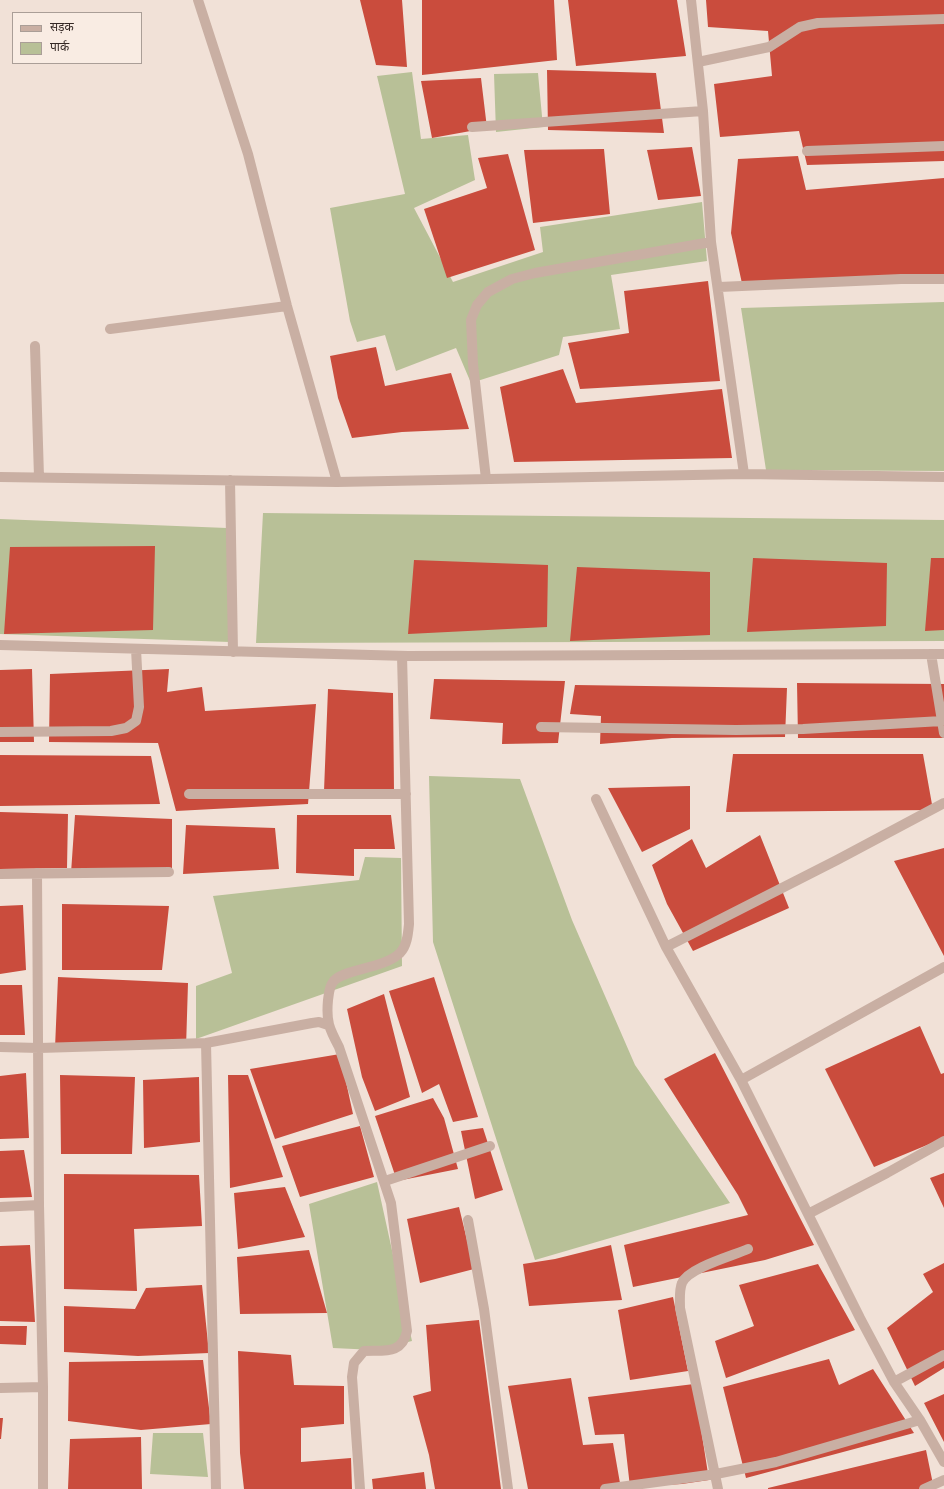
<!DOCTYPE html>
<meta charset="utf-8">
<style>
body{margin:0}
#map{position:relative;width:944px;height:1489px;overflow:hidden;background:#f1e1d7;font-family:Ubuntu,"Noto Sans Devanagari",sans-serif}
canvas{display:block}
.legend{position:absolute;left:12px;top:12px;width:130px;height:52px;box-sizing:border-box;background:#f9ece3;border:1px solid #aa9e97;margin:0;padding:5px 7px;list-style:none;font-size:12px;color:#342825}
.legend li{display:flex;align-items:center;gap:8px;height:20px}
.legend b{width:20px;border:1px solid #aa9e97}
</style>
<div id="map">
<canvas width="944" height="1489"></canvas>
<ul class="legend">
<li><b style="height:5px;background:#c9afa3"></b>सड़क</li>
<li><b style="height:11px;background:#b8c097"></b>पार्क</li>
</ul>
</div>
<script>
const g = document.querySelector('canvas').getContext('2d');
g.lineJoin = 'round';
function fillPath(path, color) { g.fillStyle = color; g.fill(path, 'evenodd'); }
function trace(path, color, width, dash) { g.strokeStyle = color; g.lineWidth = width; g.lineCap = dash ? 'butt' : 'round'; g.setLineDash(dash || []); g.stroke(path); }
fillPath(new Path2D(`
 M412,72l9,67 47,-4 7,45 -61,28 39,74 90,-30 -3,-25 162,-25 5,59 -96,14 9,54 -57,8 -4,18 -88,28 -15,-35 -60,23 -11,-36 -28,7 -7,-21 -20,-113 75,-14 -28,-118z
 M538,73l5,54 -47,5 -2,-58z
 M944,302v169l-178,-1 -25,-162z
 M263,513l681,7v121l-688,2z
 M0,519l227,9 3,114 -230,-8z
 M429,776l91,3 52,141 63,145 95,138 -195,57 -102,-318z
 M365,857l36,1 1,108 -206,73v-53l36,-13 -19,-77 146,-16z
 M377,1182l35,159 -37,9 -42,-2 -24,-144z
 M153,1433h50l5,44 -58,-3z`), '#b8c097');
fillPath(new Path2D(`
 M360,0h42l5,67 -31,-2z
 M422,0h132l3,60 -135,15z
 M568,0h109l9,56 -110,10z
 M706,0h238v161l-137,4 -8,-34 -79,6 -6,-53 58,-8 -4,-45 -60,-4z
 M547,70l109,3 8,60 -116,-3z
 M481,78l6,50 -55,10 -11,-57z
 M692,147l9,49 -43,4 -11,-50z
 M604,149l6,65 -77,9 -9,-73z
 M508,154l27,96 -88,28 -23,-69 63,-21 -9,-30z
 M798,156l8,34 138,-12v106l-71,-1 -130,5 -12,-55 7,-74z
 M708,281l12,100 -140,8 -12,-46 61,-10 -5,-42z
 M376,347l9,39 66,-13 18,56 -67,3 -50,6 -14,-40 -8,-42z
 M563,369l13,34 146,-14 10,69 -218,4 -14,-75z
 M155,546l-2,84 -149,4 6,-87z
 M753,558l134,5 -1,63 -139,6z
 M931,558h13v72l-19,1z
 M414,560l134,5 -1,62 -139,7z
 M577,567l133,5v63l-140,6z
 M32,669l2,73h-34v-72z
 M169,669l-2,23 35,-5 3,24 111,-7 -8,100 -132,7 -18,-68 -109,-1 1,-68z
 M434,679l131,2 -7,62 -56,1 1,-21 -73,-4z
 M797,683l147,1v54h-146z
 M575,685l212,3 -2,49 -113,1 -72,6 1,-28 -31,-2z
 M328,689l65,4 1,98h-70z
 M733,754h190l10,56 -207,2z
 M0,755l151,1 9,48 -160,2z
 M690,786v43l-48,23 -34,-64z
 M0,812l68,2 -1,54 -67,1z
 M75,815l97,4v55l-101,-1z
 M297,815h94l4,34h-41v27l-58,-3z
 M186,825l89,3 4,41 -96,5z
 M760,835l29,73 -96,43 -26,-47 -15,-39 40,-26 14,29z
 M944,848v108l-50,-95z
 M62,904l107,2 -7,64h-100z
 M23,905l3,65 -26,4v-68z
 M58,977l130,6 -2,65h-131z
 M434,977l44,140 -25,5 -14,-38 -17,9 -33,-102z
 M0,985h22l3,50h-25z
 M384,994l26,103 -35,14 -13,-34 -15,-68z
 M920,1026l21,48 3,-1v65l-70,29 -49,-98z
 M715,1053l99,192 -49,15 -132,27 -9,-42 124,-30 -10,-20 -74,-116z
 M340,1054l13,60 -78,25 -25,-70z
 M26,1073l3,65 -29,1v-63z
 M60,1075l75,2 -3,77h-71z
 M228,1075h20l35,102 -53,11z
 M199,1077l1,65 -56,6 -1,-68z
 M433,1098l11,20 14,51 -61,12 -22,-65z
 M360,1126l14,51 -74,20 -18,-51z
 M483,1128l20,62 -28,9 -14,-68z
 M24,1150l8,47 -32,1v-47z
 M944,1173v35l-14,-30z
 M64,1174l135,1 3,51 -68,3 3,62 -73,-2z
 M285,1187l20,50 -67,12 -4,-56z
 M459,1207l15,62 -54,14 -13,-64z
 M30,1245l5,77 -35,-1v-75z
 M611,1245l11,55 -93,6 -6,-42 32,-5z
 M309,1250l18,63 -87,1 -3,-57z
 M944,1263v105l-29,18 -28,-58 46,-36 -10,-18z
 M818,1264l37,66 -129,48 -11,-37 39,-15 -15,-41z
 M202,1285l7,68 -71,3 -74,-4v-46l71,3 11,-21z
 M673,1297l15,74 -58,9 -12,-70z
 M479,1320l22,169h-66l-6,-34 -16,-59 18,-5 -5,-66z
 M0,1326h27l-1,19 -26,-1z
 M238,1351l53,4 3,30 50,1v38l-43,4v34l50,-4 1,31h-108l-4,-36z
 M829,1359l10,26 34,-16 41,64 -168,45 -23,-91z
 M203,1360l8,64 -70,6 -73,-9 1,-59z
 M571,1378l12,67 30,-2 8,46h-93l-20,-103z
 M694,1384l15,96 -27,4 -52,3 -6,-53 -29,1 -7,-38z
 M944,1394v48l-20,-39z
 M0,1418h3l-2,21h-1z
 M141,1437l1,52h-74l2,-50z
 M926,1450l8,39h-166v-1z
 M424,1472l2,17h-53l-1,-10z`), '#ca4c3d');
trace(new Path2D(`
 M198,0l50,154 39,152 50,176
 M691,0l12,111 8,131 33,232
 M698,62l71,-15 31,-20 18,-4 126,-4
 M472,127l231,-16
 M807,151l137,-5
 M719,287l182,-8h43
 M110,329l177,-23
 M35,346l4,131
 M0,477l337,5 407,-8 200,3
 M486,479l-13,-115 -2,-44 6,-15 11,-13 24,-13 23,-6 176,-31
 M230,480l3,172
 M0,645l408,11 536,-2
 M931,654l13,79
 M541,727l195,3 67,-1 139,-8
 M0,732l111,-1 15,-3 10,-7 3,-14 -3,-58
 M189,794h217
 M596,799l70,148 75,133 119,238 34,64 26,38 24,42
 M37,873l2,332 4,182v102
 M0,874l169,-2
 M666,947l171,-87 107,-57
 M206,1043l10,446
 M0,1047l39,1 167,-5 106,-20 7,-1 9,3
 M741,1080l203,-113
 M385,1181l105,-35
 M0,1207l39,-2
 M808,1214l79,-41 57,-32
 M468,1220l16,89 24,180
 M894,1382l50,-27
 M0,1388l43,-1
 M360,1489l-8,-112 2,-14 10,-12c20,-1 38,4 43,-20l-16,-128 -52,-156c-10,-19 -13,-25 -11,-47 1,-6 1,-13 5,-18 8,-13 51,-13 67,-29 7,-7 8,-19 9,-29l-7,-268
 M605,1489l111,-15 60,-12 144,-42
 M718,1489l-38,-181c0,-8 -1,-18 2,-25 6,-15 50,-27 66,-34
 M924,1489l20,-9`), '#c9afa3', 10);
</script>
